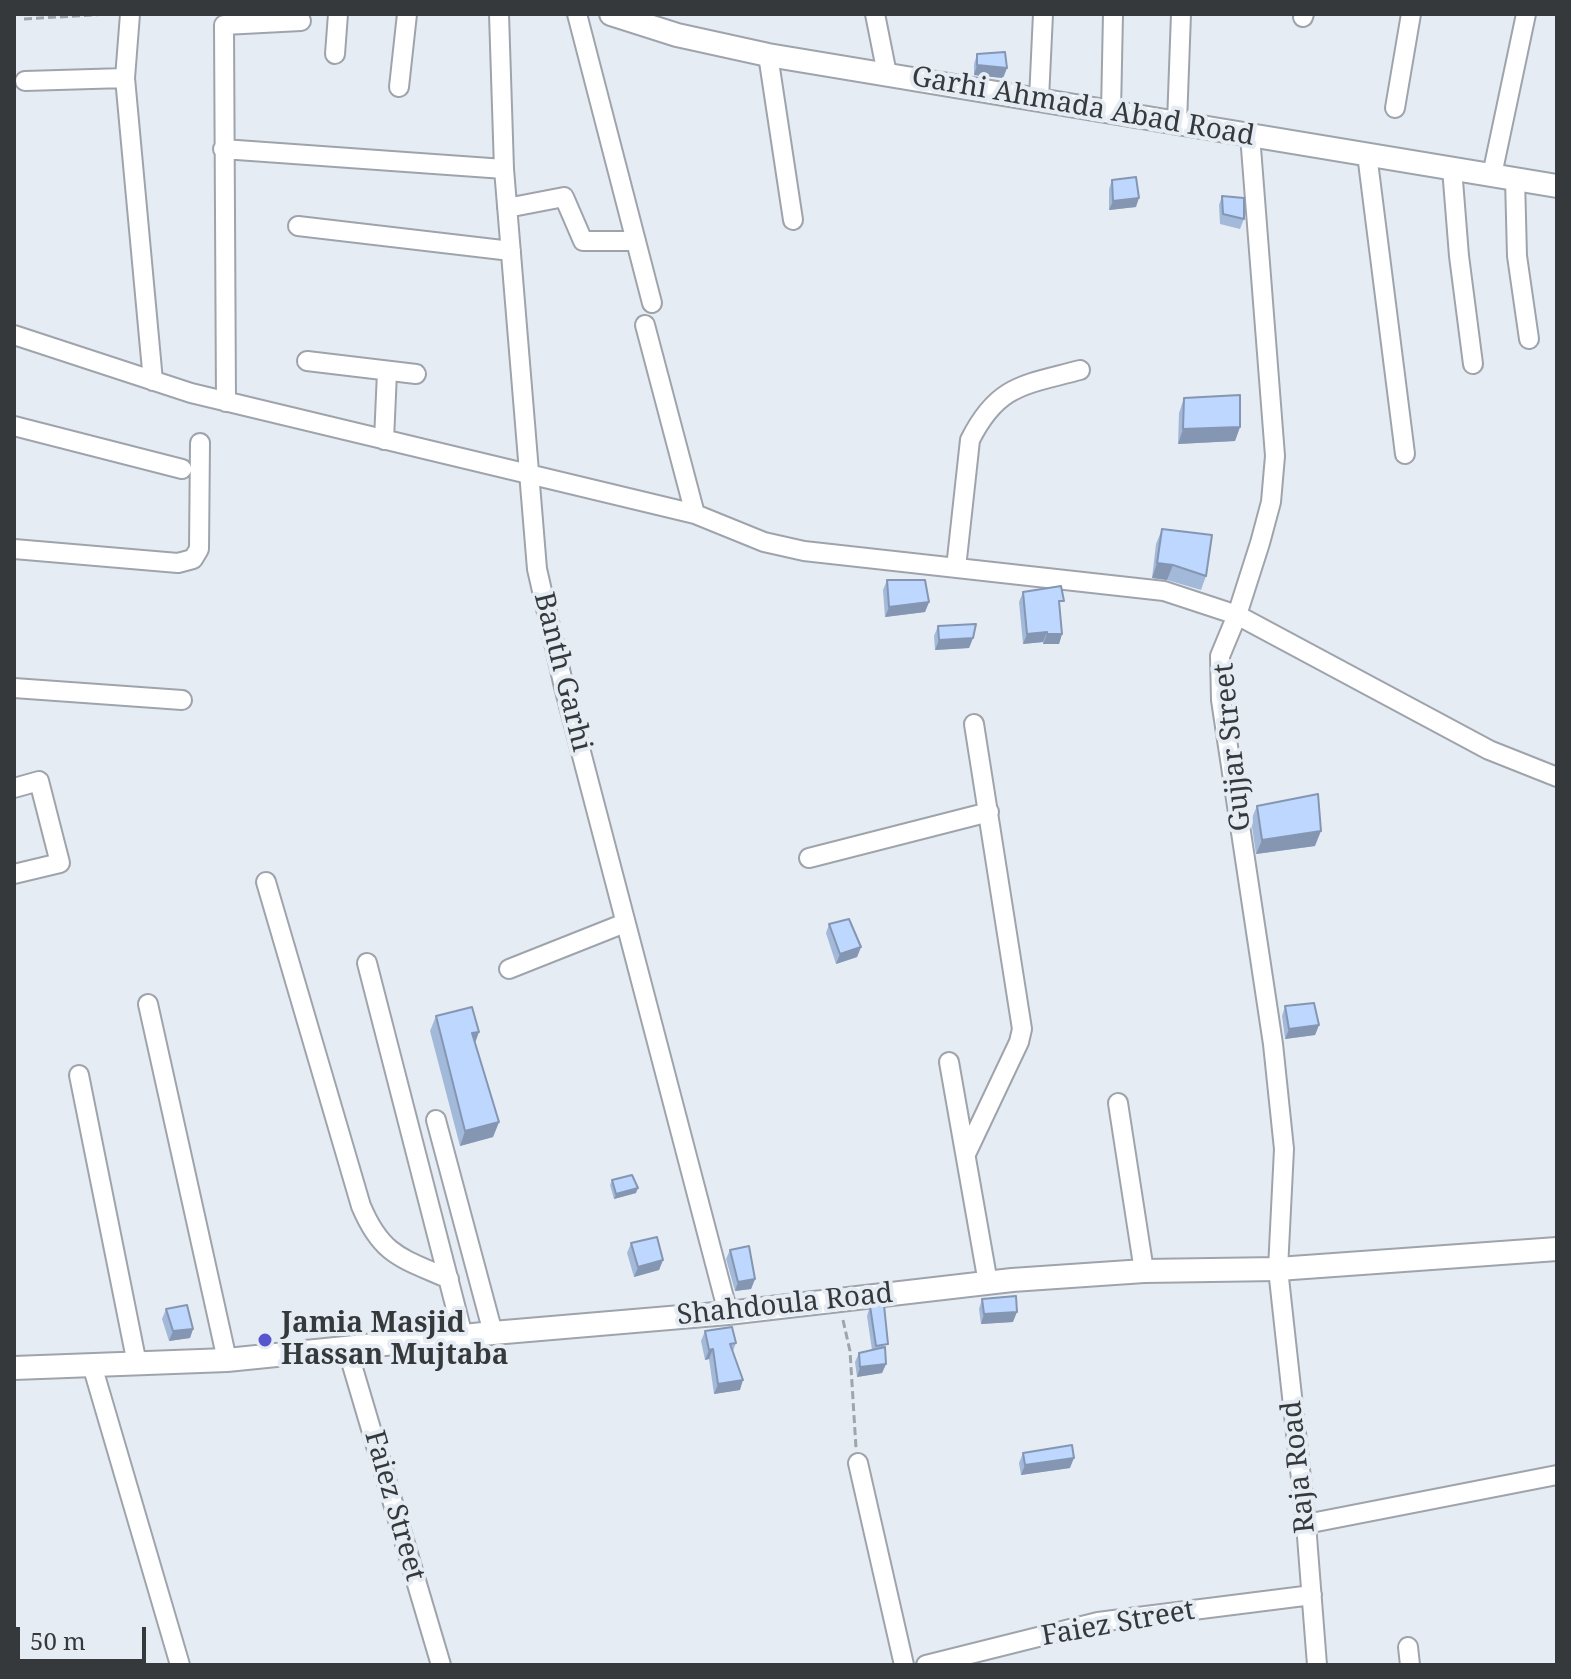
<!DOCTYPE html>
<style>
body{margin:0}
#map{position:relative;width:1571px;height:1679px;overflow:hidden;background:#e6ecf4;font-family:"Noto Serif",serif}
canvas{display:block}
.frame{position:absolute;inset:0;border:16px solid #36393c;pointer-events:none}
.scale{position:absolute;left:16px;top:1627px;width:130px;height:36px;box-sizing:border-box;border:4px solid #36393c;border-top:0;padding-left:10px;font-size:24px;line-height:28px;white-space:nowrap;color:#36393c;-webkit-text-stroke:6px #e6ecf4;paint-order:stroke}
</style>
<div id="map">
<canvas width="1571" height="1679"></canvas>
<div class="frame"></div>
<div class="scale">50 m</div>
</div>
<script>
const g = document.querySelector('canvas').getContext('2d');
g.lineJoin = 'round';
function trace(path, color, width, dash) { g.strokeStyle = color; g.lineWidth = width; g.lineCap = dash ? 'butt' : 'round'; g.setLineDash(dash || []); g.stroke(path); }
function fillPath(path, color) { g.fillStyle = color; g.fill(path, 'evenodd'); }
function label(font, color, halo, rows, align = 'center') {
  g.font = font + ' "Noto Serif",serif'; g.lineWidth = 8; g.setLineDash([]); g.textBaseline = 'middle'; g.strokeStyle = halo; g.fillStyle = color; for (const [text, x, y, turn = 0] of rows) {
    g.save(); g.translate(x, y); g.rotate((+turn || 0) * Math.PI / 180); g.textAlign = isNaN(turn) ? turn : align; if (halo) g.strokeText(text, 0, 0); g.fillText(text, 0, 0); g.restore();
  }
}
const minor = new Path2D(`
 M499,14l5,155 33,400 27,118 164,626
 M577,14l75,289
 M875,14l12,60
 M1303,17l1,-3
 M335,54l3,-40
 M768,55l25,165
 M125,78l28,303
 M25,81l100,-3 5,-64
 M399,87l8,-73
 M1039,99l4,-85
 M1395,108l16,-94
 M1111,112l2,-98
 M1177,123l4,-109
 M1250,135l25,321 -4,46 -11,41 -23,72 -17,41 1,44 52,344 11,105 -6,120 28,255 11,141
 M223,149l281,20
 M1367,154l38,300
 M1452,168l7,88 14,108
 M1492,175l34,-161
 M1515,179l2,77 12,83
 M507,208l57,-11 19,44h53
 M298,226l213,25
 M645,325l50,189
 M14,335l177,58 504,121 69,28 40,9 360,40 73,24 252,135 68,27
 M307,361l109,13
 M226,402l-2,-377 77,-4
 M14,426l168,43
 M384,440l3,-68
 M14,549l164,14 15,-4 6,-10 1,-106
 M956,568l14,-128c28,-56 55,-55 110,-70
 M14,688l168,12
 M14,788l25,-7 21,82 -46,11
 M809,858l180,-46
 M266,882l95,324c21,50 41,52 88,73
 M367,963l96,373
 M509,969l116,-46
 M148,1004l79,356
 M949,1062l39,221
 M79,1075l58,289
 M1118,1103l26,168
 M436,1120l57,213
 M966,1154l53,-112 3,-13 -48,-305
 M347,1348l94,317
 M92,1365l88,300
 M858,1463l46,202
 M1306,1524l251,-49
 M1408,1647l2,18
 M926,1665l172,-43 214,-27`);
const tertiary = new Path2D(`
 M611,14l66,21 91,20 789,131
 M14,1368l213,-8 266,-27 235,-20 284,-33 132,-9 134,-2 279,-20`);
trace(minor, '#9fa4ac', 22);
trace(tertiary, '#9fa4ac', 26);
trace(new Path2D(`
 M24,19l85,-5
 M843,1320l7,31 6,97`), '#a0a5ab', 3, [8, 4]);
trace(minor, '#fff', 18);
trace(tertiary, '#fff', 22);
fillPath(new Path2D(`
 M977,54l30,14 -4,10 -29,-3v-11z
 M1112,180l24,27 -27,3v-21z
 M1222,196l22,23 -4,10 -20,-5 -1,-19z
 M1184,398l56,29 -5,14 -57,3 1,-31z
 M1162,529l44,47 -5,14 -34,-10 -15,-2 4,-34z
 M887,580l42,22 -4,10 -40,5 -2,-27z
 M1023,592l37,19 2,23 -3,10h-16v-2l-20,2 -4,-42z
 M938,626l35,12 -4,10 -34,2 -1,-14z
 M1257,806l58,40 -59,8 -5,-34z
 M829,924l32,23 -4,10 -21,7 -10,-31z
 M1285,1006l34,19 -4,10 -30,4 -3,-23z
 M436,1016l39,26 24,80 -6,15 -33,9 -30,-115z
 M612,1180l24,13 -22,6 -4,-14z
 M631,1243l32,17 -4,10 -25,7 -7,-24z
 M730,1250l25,29 -4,10 -16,2 -9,-32z
 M982,1299l31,23 -32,2 -2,-15z
 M870,1306l15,44 1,14 -4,9 -25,4 -2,-15 4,-9 13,-3 -5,-34z
 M166,1309l27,20 -3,9 -21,3 -7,-22z
 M705,1331l31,12 -3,8 7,39 -26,4 -5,-35 -4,1 -4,-19z
 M1023,1453l47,15 -49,7 -2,-12z`), '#a3b9da');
fillPath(new Path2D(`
 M977,65l30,3 -4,10 -29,-3z
 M1139,198l-3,9 -27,3 4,-9z
 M1240,427l-5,14 -57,3 5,-15z
 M1157,563l16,2 -6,15 -15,-2z
 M929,602l-4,10 -40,5 4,-10z
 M1047,632l-4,10 -20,2 4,-10z
 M1047,634h15l-3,10h-16z
 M973,638l-4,10 -34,2 4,-10z
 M1321,831l-6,15 -59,8 6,-14z
 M861,947l-4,10 -21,7 4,-10z
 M1319,1025l-4,10 -30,4 4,-10z
 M479,1032l-5,14 -2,-13z
 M499,1122l-6,15 -33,9 5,-15z
 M638,1188l-2,5 -22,6 2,-5z
 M663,1260l-4,10 -25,7 4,-10z
 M755,1279l-4,10 -16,2 3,-9z
 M1017,1312l-4,10 -32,2 3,-10z
 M193,1329l-3,9 -21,3 4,-10z
 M713,1349l-4,10 -4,1 4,-10z
 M886,1364l-4,9 -25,4 3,-10z
 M743,1380l-3,10 -26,4 4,-10z
 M1074,1458l-4,10 -49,7 4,-10z`), '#8496b2');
const building = new Path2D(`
 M1005,52l2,16 -30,-3v-11z
 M1136,177l3,21 -26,3 -1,-21z
 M1222,196l22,2v21l-21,-5z
 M1240,395v32l-57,2 1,-31z
 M1162,529l50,6 -6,41 -33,-11 -16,-2z
 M887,580h38l4,22 -40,5z
 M1061,586l3,15h-5l3,33h-15v-2l-20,2 -4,-42z
 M976,624l-3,14 -34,2 -1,-14z
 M1318,794l3,37 -59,9 -5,-34z
 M849,919l12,28 -21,7 -11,-30z
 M1314,1003l5,22 -30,4 -4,-23z
 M472,1007l7,25 -7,1 27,89 -34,9 -29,-115z
 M632,1175l6,13 -22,6 -4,-14z
 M657,1237l6,23 -25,7 -7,-24z
 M749,1246l6,33 -17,3 -8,-32z
 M1016,1296l1,16 -33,2 -2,-15z
 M187,1305l6,24 -20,2 -7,-22z
 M884,1305l4,39 -12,2 -6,-40z
 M732,1327l4,16 -6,1 13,36 -25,4 -5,-35 -4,1 -4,-19z
 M885,1347l1,17 -26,3 -1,-14z
 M1072,1445l2,13 -49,7 -2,-12z`);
fillPath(building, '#bdd7fe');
trace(building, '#8496b2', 2);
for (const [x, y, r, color] of [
 [265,1340,8,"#5756cd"]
]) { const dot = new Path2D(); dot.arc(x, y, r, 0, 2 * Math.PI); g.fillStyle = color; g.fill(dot); trace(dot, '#e6ecf4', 3); }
label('28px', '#36393c', '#e6ecf4', [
 ["Garhi Ahmada Abad Road",1083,107,10],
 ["Banth Garhi",562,672,76],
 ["Gujjar Street",1233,747,-96],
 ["Shahdoula Road",785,1305,-6],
 ["Raja Road",1299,1467,-96],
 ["Faiez Street",394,1506,74],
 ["Faiez Street",1118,1624,-10]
]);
label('bold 28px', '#36393c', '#e6ecf4', [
 ["Jamia Masjid",281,1324],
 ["Hassan Mujtaba",281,1356]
], 'left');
</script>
